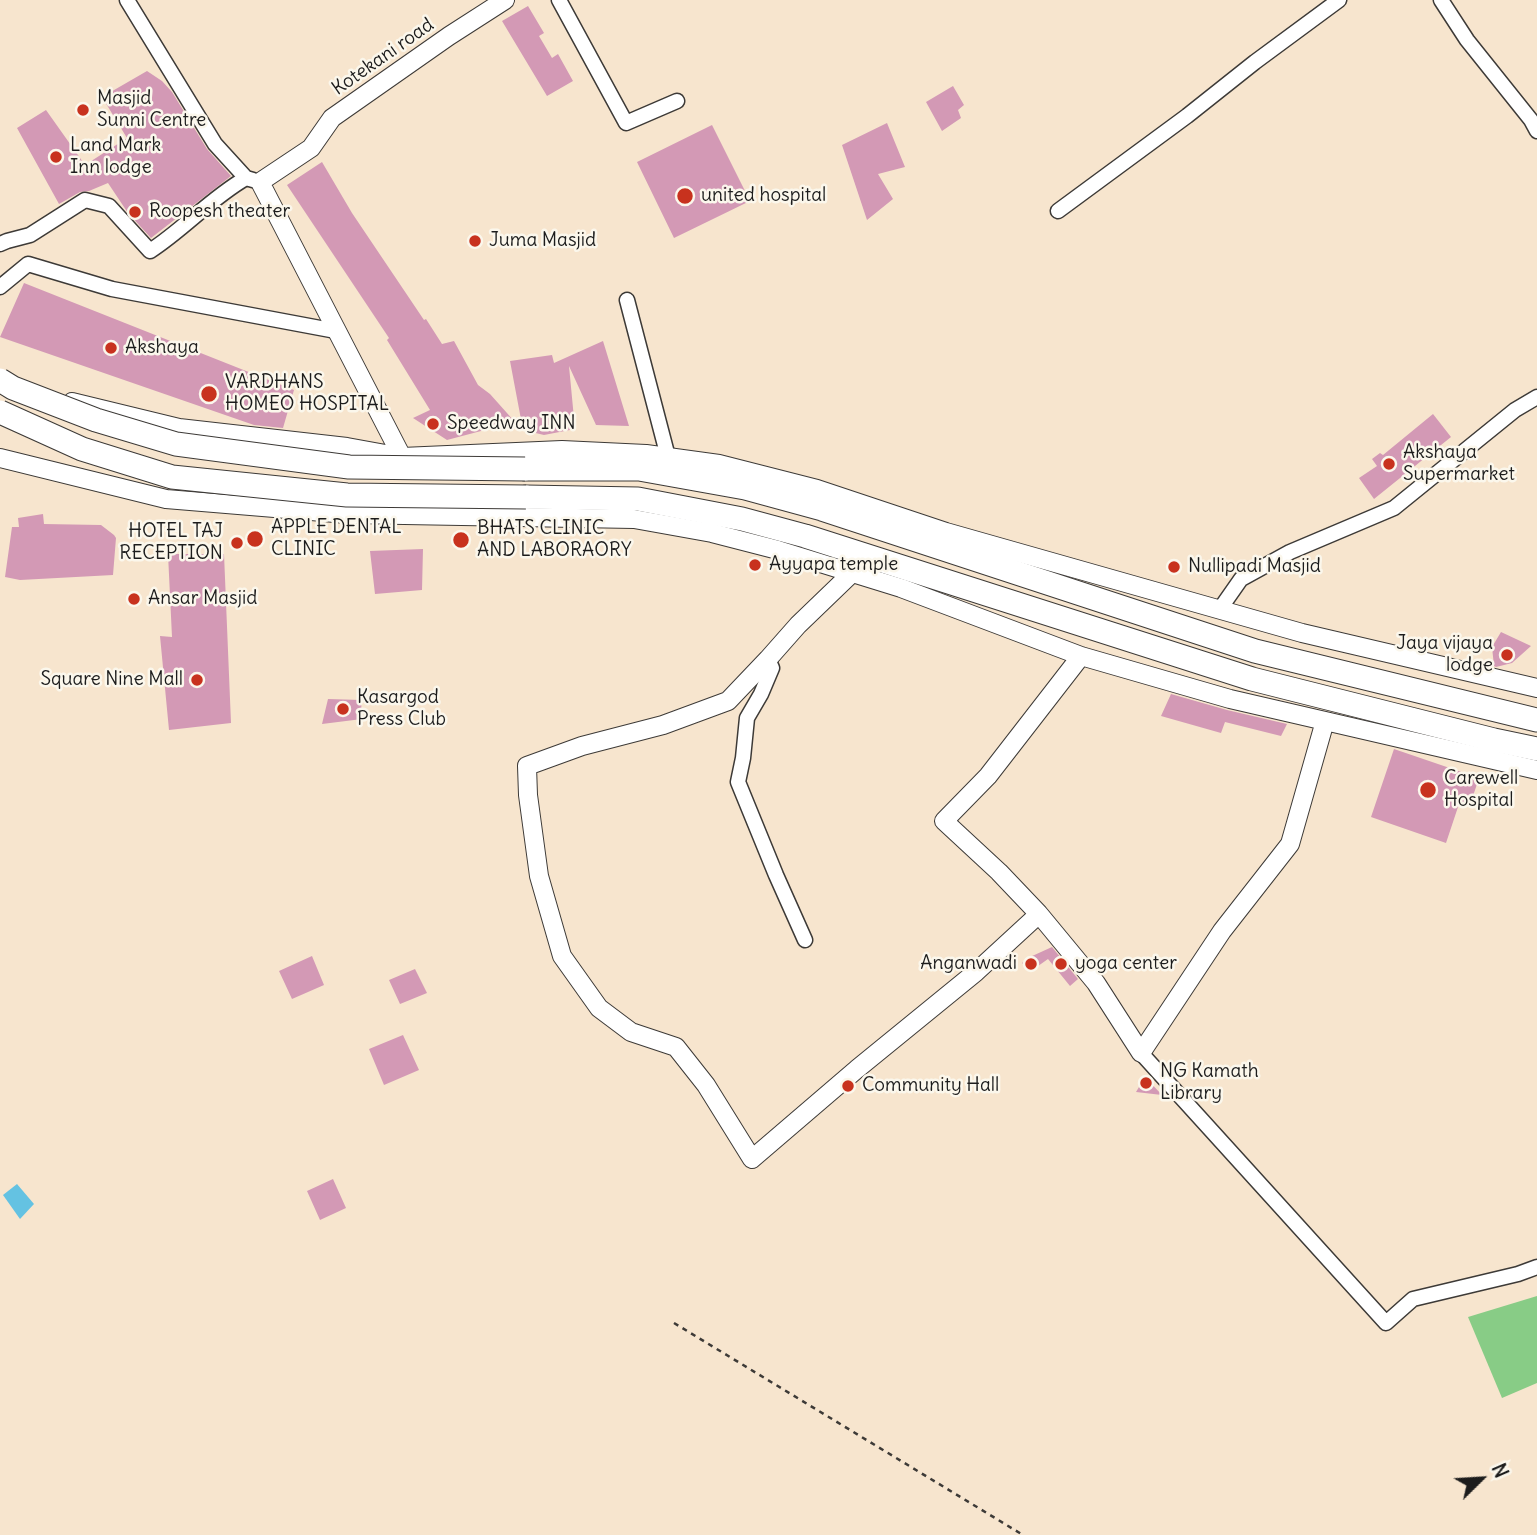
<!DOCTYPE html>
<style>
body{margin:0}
#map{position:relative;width:1537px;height:1535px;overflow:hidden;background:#f7e5ce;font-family:Delius,sans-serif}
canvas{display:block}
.north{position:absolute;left:1446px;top:1444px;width:70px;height:70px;-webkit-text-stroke:5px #fbf7ec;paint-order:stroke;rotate:66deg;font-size:19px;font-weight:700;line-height:28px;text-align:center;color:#1c1c1c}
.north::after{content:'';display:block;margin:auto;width:24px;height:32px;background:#1c1c1c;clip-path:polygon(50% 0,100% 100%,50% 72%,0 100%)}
</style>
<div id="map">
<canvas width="1537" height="1535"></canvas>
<div class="north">N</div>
</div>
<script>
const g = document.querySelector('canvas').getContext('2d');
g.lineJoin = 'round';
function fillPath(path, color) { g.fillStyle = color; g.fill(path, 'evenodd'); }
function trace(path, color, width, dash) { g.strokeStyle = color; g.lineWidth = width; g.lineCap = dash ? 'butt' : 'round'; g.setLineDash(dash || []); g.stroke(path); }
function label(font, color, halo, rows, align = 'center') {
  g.font = font + ' Delius,sans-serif'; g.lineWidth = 5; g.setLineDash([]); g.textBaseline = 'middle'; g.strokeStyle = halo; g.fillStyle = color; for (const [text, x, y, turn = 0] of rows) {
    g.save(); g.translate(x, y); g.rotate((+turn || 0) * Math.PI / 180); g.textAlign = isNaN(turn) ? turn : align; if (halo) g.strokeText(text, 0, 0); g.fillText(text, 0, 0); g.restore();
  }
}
fillPath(new Path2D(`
 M1537,1296v87l-35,15 -34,-81z`), '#88cc86');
fillPath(new Path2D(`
 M17,1184l17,20 -14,15 -17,-24z`), '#64c2e2');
fillPath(new Path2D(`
 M528,6l16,27 -5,3 13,22 6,-4 15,27 -26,15 -45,-75z
 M147,71l15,10 10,11 35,57 24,27 -80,62 -23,-25 -20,-30 -19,8 -9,1 -21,12 -42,-76 29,-18 39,55 42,-27 -25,-41z
 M953,86l11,19 -6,5 3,8 -19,13 -16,-29z
 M887,123l18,44 -27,7 15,25 -26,21 -25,-75z
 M712,125l38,76 -76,37 -37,-76z
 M322,162l30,51 72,107 2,-1 16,25 12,-3 24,44 12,9 25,28 -68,18 -34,-22 17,-8 -43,-70 2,-2 -102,-153z
 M24,283l270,107 -11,38 -29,-3 -254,-88z
 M603,341l26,85 -33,-1 -27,-59 6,63 -31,6 -21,-5 -13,-69 42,-6 2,8z
 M1433,414l18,23 -77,62 -15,-21 18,-12 -5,-7 8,-6 3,2z
 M43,514l1,10 57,1 13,10 2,3 -3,37 -93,5 -15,-3 7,-50h7l-1,-9z
 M423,549l-1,41 -47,4 -5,-43z
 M168,554h56l7,169 -62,7 -9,-94 12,1z
 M1501,632l30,14 -19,17 -16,4 -2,-1 -2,-19z
 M1171,694l56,16 60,14 -6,12 -56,-14 -4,11 -60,-17z
 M328,699l33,1 1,19 -40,5z
 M1394,749l85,29 -9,27 -10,-4 -14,42 -75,-26z
 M1052,947l26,32 -8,7 -22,-27 -17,12 -9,-8 8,-6z
 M312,956l12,29 -32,14 -13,-28z
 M415,969l12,24 -27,11 -11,-24z
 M403,1035l16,35 -35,15 -15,-36z
 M1145,1077l17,18 -26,-3z
 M333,1179l13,29 -26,12 -13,-29z`), '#d399b5');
const minor = new Path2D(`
 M127,0l88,144 31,34 7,2
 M559,0l67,123 51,-22
 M1441,0l26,40 64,80 6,11
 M1058,211l129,-95 68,-54 84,-62
 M0,244l7,-3 23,-6 55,-35 24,6 41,45c34,-22 61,-53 96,-73
 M0,287l28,-23 84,25 224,42
 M627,300l41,157
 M1220,609l21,-30 49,-27 104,-44 121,-98 22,-13
 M768,659l4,9 -11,26 -14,24 -4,40 -5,24 38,93 29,65
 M1141,1053l245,270 27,-24 105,-25 19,-7`);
const tertiary = new Path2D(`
 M72,402l107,26 168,19 55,10 160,-7 84,4 73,10 98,25 129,43 356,101 235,55
 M402,457l-142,-275 51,-34 21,-30 117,-82 56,-36
 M0,458l166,41 181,15 287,5 78,14 66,17 123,38 180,68 149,43 307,71
 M852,573l-54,52 -30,34 -40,42 -65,24 -81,21 -55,20 1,29 11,81 23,80 37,52 32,24 45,15 30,38 46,74 105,-90 119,-97 63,-58 -40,-42 -55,-51 44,-45 93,-120
 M1039,914l57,69 45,70 81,-122 68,-87 35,-123`);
const trunk = new Path2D(`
 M525,469h114l106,19 77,21 433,142 282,69
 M526,497l112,2 104,20 63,17 447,143 242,61 43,9`);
trace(minor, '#3d3a37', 17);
trace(tertiary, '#3d3a37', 20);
trace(trunk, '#3d3a37', 25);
trace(new Path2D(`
 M674,1323l349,212`), '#3d3a37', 2.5, [5, 5]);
trace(minor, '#fff', 14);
trace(tertiary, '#fff', 18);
trace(trunk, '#fff', 23);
const trunkBridge = new Path2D(`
 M0,380l13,8 83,32 80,24 173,23 176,2
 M0,412l82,37 90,28 175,18 179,2`);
trace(trunkBridge, '#3d3a37', 25, []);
trace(trunkBridge, '#fff', 23);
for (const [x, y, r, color] of [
 [83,110,7,"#c8321e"],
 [56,157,7,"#c8321e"],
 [685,196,9,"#c8321e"],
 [135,212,7,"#c8321e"],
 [475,241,7,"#c8321e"],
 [111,348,7,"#c8321e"],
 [209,394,9,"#c8321e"],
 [433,424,7,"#c8321e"],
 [1389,464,7,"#c8321e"],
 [255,539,9,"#c8321e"],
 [461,540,9,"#c8321e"],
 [237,543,7,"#c8321e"],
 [755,565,7,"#c8321e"],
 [1174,567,7,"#c8321e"],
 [134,599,7,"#c8321e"],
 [1507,655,7,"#c8321e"],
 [197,680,7,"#c8321e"],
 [343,709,7,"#c8321e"],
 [1428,790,9,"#c8321e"],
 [1031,964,7,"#c8321e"],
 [1061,964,7,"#c8321e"],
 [1146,1083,7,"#c8321e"],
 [848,1086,7,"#c8321e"]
]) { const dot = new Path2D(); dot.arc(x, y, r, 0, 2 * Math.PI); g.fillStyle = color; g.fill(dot); trace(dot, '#fbf7ec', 2.5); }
label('19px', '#1c1c1c', '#fbf7ec', [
 ["Kotekani road",383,57,-35]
]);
label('19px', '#1c1c1c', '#fbf7ec', [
 ["Masjid",97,99],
 ["Sunni Centre",97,121],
 ["Land Mark",70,146],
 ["Inn lodge",70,168],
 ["united hospital",701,196],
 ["Roopesh theater",149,212],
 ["Juma Masjid",489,241],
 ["Akshaya",125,348],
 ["VARDHANS",225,383],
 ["HOMEO HOSPITAL",225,405],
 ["Speedway INN",447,424],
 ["Akshaya",1403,453],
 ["Supermarket",1403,475],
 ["APPLE DENTAL",271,528],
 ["CLINIC",271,550],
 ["BHATS CLINIC",477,529],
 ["AND LABORAORY",477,551],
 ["HOTEL TAJ",223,532,"right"],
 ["RECEPTION",223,554,"right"],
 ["Ayyapa temple",769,565],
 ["Nullipadi Masjid",1188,567],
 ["Ansar Masjid",148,599],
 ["Jaya vijaya",1493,644,"right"],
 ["lodge",1493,666,"right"],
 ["Square Nine Mall",183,680,"right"],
 ["Kasargod",357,698],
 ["Press Club",357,720],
 ["Carewell",1444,779],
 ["Hospital",1444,801],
 ["Anganwadi",1017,964,"right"],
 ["yoga center",1075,964],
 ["NG Kamath",1160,1072],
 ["Library",1160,1094],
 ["Community Hall",862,1086]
], 'left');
</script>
